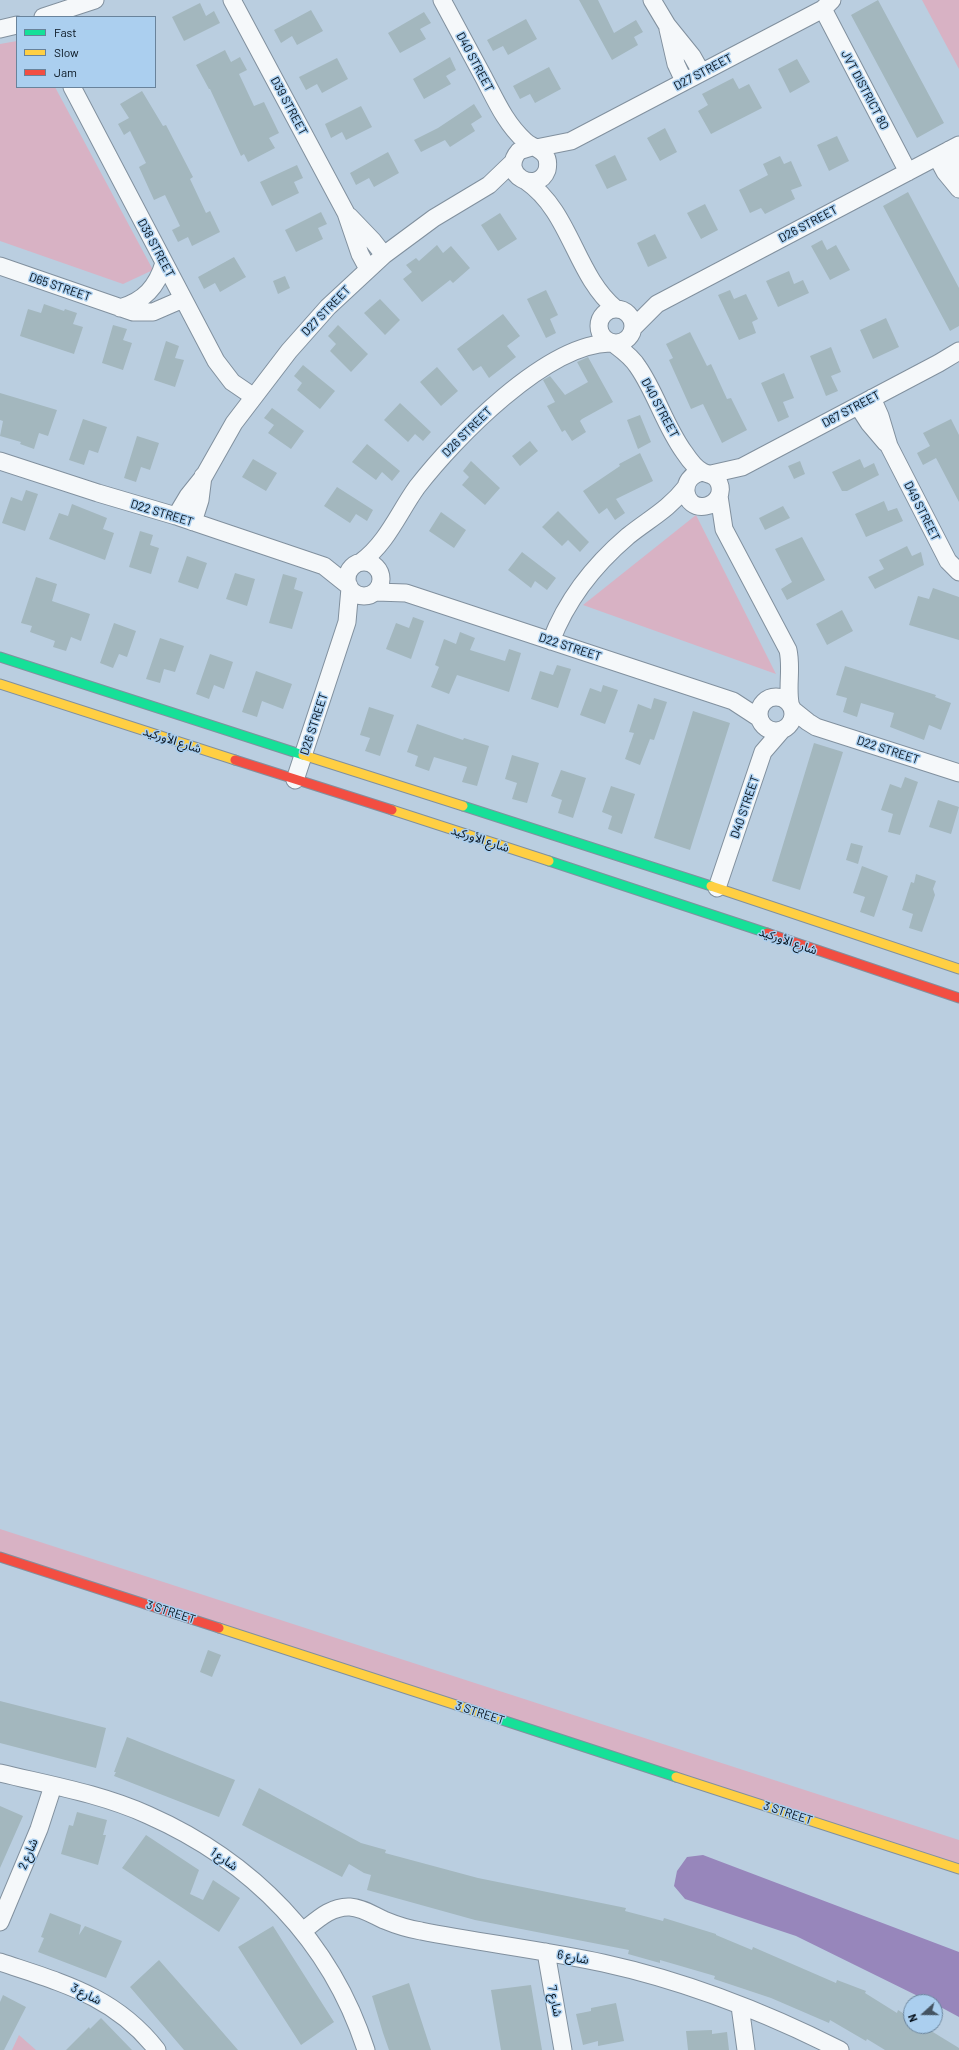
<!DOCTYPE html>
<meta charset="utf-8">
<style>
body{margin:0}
#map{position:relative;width:959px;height:2050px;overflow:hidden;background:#bacee0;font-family:Barlow,sans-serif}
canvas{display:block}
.legend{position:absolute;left:16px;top:16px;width:140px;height:72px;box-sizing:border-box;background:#abcfef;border:1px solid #69839b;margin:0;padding:5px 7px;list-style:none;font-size:12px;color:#05111c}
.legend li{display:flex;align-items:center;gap:8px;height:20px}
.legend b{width:20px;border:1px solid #69839b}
.north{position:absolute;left:903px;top:1994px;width:40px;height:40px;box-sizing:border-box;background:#abcfef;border:1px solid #69839b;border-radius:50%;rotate:249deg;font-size:11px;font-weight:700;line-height:16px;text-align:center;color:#05111c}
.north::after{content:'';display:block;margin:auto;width:14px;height:18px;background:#445361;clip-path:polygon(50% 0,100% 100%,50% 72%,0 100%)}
</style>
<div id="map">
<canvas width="959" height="2050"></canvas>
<ul class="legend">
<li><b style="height:5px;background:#16e098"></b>Fast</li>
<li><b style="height:5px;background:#ffcf43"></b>Slow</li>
<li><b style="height:5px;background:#f24e42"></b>Jam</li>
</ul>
<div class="north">N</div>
</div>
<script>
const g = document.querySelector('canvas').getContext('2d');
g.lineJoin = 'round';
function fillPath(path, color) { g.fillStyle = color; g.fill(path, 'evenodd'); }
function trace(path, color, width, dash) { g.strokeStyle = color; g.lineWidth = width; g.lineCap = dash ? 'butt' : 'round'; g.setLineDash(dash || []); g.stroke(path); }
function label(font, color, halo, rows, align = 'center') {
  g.font = font + ' Barlow,"Noto Sans Arabic",sans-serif'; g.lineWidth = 3; g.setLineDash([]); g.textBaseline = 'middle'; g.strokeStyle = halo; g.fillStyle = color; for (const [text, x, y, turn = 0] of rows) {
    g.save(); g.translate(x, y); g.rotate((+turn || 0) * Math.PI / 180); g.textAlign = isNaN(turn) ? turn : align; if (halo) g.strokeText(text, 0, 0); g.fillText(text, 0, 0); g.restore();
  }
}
fillPath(new Path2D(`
 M922,0h37v69z
 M17,41v46h38l98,183 -30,14 -123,-43v-197z
 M696,515l80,159 -193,-69z
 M0,1529l959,311v29l-959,-312z
 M19,2035l17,15h-24z`), '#d8b2c4');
fillPath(new Path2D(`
 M703,1855l256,97v65l-24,-13v-2h-5l-134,-66 -111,-37 -11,-13 3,-15 10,-14z`), '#9786bb');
fillPath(new Path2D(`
 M579,0h19l16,33 22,-13 7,12 -9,5 4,8 -26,15z
 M878,0l66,123 -27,15 -66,-123z
 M200,3l6,13 8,-5 6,12 -36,18 -12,-24z
 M311,10l12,21 -26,14 -5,-9 -11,7 -7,-13z
 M424,12l7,11 -11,6 6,10 -26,14 -12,-20z
 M526,19l11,20 -29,16 -5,-9 -10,5 -6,-11z
 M225,50l6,12 9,-5 7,13 -8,4 15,32 10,-4 15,31 -10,5 6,10 -27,14 -4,-8 -3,2 -31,-67h-1l-13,-24z
 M450,57l6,13 -10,6 5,8 -27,15 -11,-20z
 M337,58l11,21 -26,14 -5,-9 -11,6 -7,-13z
 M797,59l13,23 -20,11 -12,-24z
 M549,67l12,22 -26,14 -5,-9 -10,5 -7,-13z
 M733,78l6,11 10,-5 13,24 -51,26 -13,-23 10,-6 -6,-11z
 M142,91l21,35 3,-1 27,52 -3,2 16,34 4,-2 10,21 -28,14 -4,-9 -10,5 -6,-12 8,-4 -15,-31 -11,5 -15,-33 7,-4 -16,-32 -6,4 -6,-11 11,-6 -9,-14z
 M474,104l8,13 -11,7 4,7 -25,16 -5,-7 -24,12 -7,-12 24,-12z
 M361,106l11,21 -26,13 -4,-8 -11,6 -6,-14z
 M665,128l12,24 -17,9 -13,-23z
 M837,136l12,25 -20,10 -12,-26z
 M388,152l11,21 -25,14 -5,-9 -13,7 -6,-12z
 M615,155l12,25 -20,9 -12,-24z
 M780,156l4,8 7,-3 11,25 -11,4 4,9 -30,15 -4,-6 -11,5 -11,-23 29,-15 -5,-11z
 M297,165l6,13 -9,4 5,11 -27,13 -12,-24z
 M908,192l51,96v38l-9,5 -67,-125z
 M705,204l13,26 -17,9 -14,-26z
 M321,212l6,12 -9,4 5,11 -27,13 -11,-22z
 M500,213l17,26 -19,12 -17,-26z
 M655,234l12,24 -19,9 -11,-24z
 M822,240l5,10 9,-5 14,25 -20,10 -19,-34z
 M437,245l6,8 8,-7 19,22 -17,15 -3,-3 -28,22 -19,-23 9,-7 -6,-7 10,-7 3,3z
 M234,257l12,20 -26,15 -5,-9 -11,6 -6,-12z
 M789,271l5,13 9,-4 6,13 -31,14 -12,-26z
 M285,276l5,12 -12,6 -5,-13z
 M546,290l12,25 -8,4 6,14 -10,5 -19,-39z
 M730,290l4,9 12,-5 12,25 -6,3 4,11 -17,7 -21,-45z
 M380,299l20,21 -15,15 -21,-22z
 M44,304l20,7 1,-2 12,4 -4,11 10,3 -9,27 -54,-18 8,-27 13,4z
 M503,314l17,22 -13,10 9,11 -27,21 -8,-12 -8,5 -16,-22z
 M886,318l13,29 -26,12 -13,-29z
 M113,325l14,4 -4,11 9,3 -9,27 -21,-7z
 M338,325l30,29 -17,18 -21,-21 6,-7 -8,-8z
 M690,332l17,34 4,-2 16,35 4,-1 16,32 -25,13 -19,-39 -12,5 -22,-49 4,-2 -7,-14z
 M166,341l13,5 -4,12 9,2 -9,27 -21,-7z
 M831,347l10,25 -10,4 7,15 -12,5 -16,-40z
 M588,357l25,45 -31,17 -2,2 6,11 -14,9 -7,-11 -3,2 -15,-26 8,-4 -12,-22 7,-4 15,19 23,-13 -11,-20z
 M303,365l32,26 -15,18 -23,-19 5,-7 -8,-7z
 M437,367l21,24 -17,15 -21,-24z
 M784,373l10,25 -11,4 6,15 -11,5 -17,-39z
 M0,393l57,17 -9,26 -9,-3 -5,16 -14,-5 1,-2 -21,-6 3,-15 -3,-1z
 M400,403l31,29 -8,9 -8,-7 -7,8 -24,-22z
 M272,408l32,23 -13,18 -23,-16 6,-8 -10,-7z
 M640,415l11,27 -13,7 -11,-29z
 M83,419l24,8 -9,26 -9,-3 -5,15 -15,-5z
 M951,419l8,16v67l-23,-44 -13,7 -6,-12 13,-7 -7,-13z
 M137,436l22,7 -9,27 -9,-3 -5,15 -12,-4z
 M530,441l8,10 -18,15 -8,-10z
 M367,444l33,27 -8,10 -10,-9 -6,8 -24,-18z
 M640,453l13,28 -37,18 9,14 -10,7 -8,-12 -8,6 -16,-23 37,-25 -1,-2z
 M253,459l24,14 -11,18 -24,-14z
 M860,459l4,9 10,-5 5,12 -32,16h-5l-10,-19z
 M471,461l29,27 -15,17 -23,-20 7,-8 -6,-6z
 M800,461l5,13 -11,5 -6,-13z
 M337,487l36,23 -6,11 -11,-7 -6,9 -26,-17z
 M26,490l12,4 -13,37 -23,-8 9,-26 11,4z
 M884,501l4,10 9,-3 6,13 -37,16 -11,-23z
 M72,504l35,14 -4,11 11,4 -9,27 -56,-21 10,-26 9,3z
 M783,506l7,12 -25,12 -6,-12z
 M558,511l31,31 -9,10 -12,-12 -6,6 -20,-19z
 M441,512l25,18 -12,18 -25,-17z
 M140,531l13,4 -3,10 9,3 -8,26 -22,-7z
 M802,537l23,43 -38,20 -6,-11 11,-7 -17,-33z
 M907,546l5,10 9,-4 3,13 -49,24 -7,-12 16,-8 -5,-9z
 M522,552l34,26 -9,12 -12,-9 -4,7 -23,-18z
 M187,556l20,7 -9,26 -20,-7z
 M235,573l20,6 -8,27 -21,-7z
 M283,574l14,4 -3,11 9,3 -11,37 -23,-6z
 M36,577l21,7 -5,17 38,13 -9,27 -10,-4 -5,14 -13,-4 2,-6 -25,-9 2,-6 -11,-3z
 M933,588l26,9v43l-50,-15 9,-29 11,3z
 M842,610l11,21 -26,14 -11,-21z
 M413,617l11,4 -13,38 -25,-10 10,-26 13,5z
 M114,623l22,8 -9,26 -8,-3 -6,14 -13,-5z
 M460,632l15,6 -5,12 35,11 4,-12 12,4 -12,39 -52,-17 -8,19 -18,-7 8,-20 -4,-2 9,-26 12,5z
 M160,638l24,8 -9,26 -11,-3 -4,14 -14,-4z
 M210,654l23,8 -9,27 -10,-4 -5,14 -13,-5z
 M557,665l14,4 -13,39 -27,-9 9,-28 13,4z
 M845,666l91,29 -1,2 16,6 -10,27 -12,-5 -5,15 -34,-13 4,-14 -33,-10 -4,14 -14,-5 4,-14 -11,-3z
 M256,671l36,13 -9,25 -21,-8 -5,16 -15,-5z
 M603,685l15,5 -13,34 -25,-9 10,-27 11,4z
 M654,698l13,4 -13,38 -4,-1 -10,26 -15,-6 9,-26 -5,-1 9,-28 13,5z
 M369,707l25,8 -14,41 -15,-5 5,-13 -10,-3z
 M693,711l37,12 -40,127 -36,-12z
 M417,724l46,16 1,-2 25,8 -12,40 -15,-4 5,-15 -33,-10 -5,14 -14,-5 3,-10 -11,-4z
 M814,743l29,9 -43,138 -28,-9z
 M512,755l27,8 -12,40 -15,-4 5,-16 -12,-4z
 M561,770l25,8 -13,40 -15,-5 4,-13 -11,-4z
 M905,777l13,5 -18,53 -12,-3 5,-18 -12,-4 9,-26 11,4z
 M611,786l24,8 -13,40 -14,-5 4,-13 -10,-4z
 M938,800l21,7 -8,27 -22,-7z
 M851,843l12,3 -5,18 -12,-4z
 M862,866l26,10 -14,41 -14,-5 5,-15 -12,-4z
 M916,874l20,7 -3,8 2,6 -13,37 -13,-4 4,-14 -11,-4 9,-28 3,1z
 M208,1650l13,5 -9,22 -12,-5z
 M0,1701l106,27 -10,40 -96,-25z
 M127,1737l108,43 -16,37 -105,-41 2,-4h-2z
 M259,1788l102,55 25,7 -1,3 93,25 148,30 -1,3 38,10 1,-3 52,16v1l36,15 1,-3 83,36 1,-3 29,11 -1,2 32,20 1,-3 13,8v8h12l36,22v2h-74l-18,-11 -1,2 -36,-21 -1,3 -58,-25 -57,-19 1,-3 -55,-16v3l-32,-9 1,-4 -154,-30 -108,-30 4,-15 -7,-2 -15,-9 -7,13 -100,-52z
 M0,1806l23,10 -23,52z
 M77,1812l30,8 -4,15h3l-8,30 -37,-11 8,-29 4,1z
 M146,1835l53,35 -9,24 13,6 10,-20 27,18 -21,34 -97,-64z
 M50,1913l31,12 -2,10 6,-9 37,15 -16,37 -68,-26 6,-14 -3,-1z
 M273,1926l61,96 -33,23 -63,-98z
 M159,1960l52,59 27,31h-54l-54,-63z
 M409,1983l18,55 4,12h-42l-6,-17 -11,-37z
 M531,1985l11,65h-41l-10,-60z
 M3,1995l23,12 -22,43h-4v-48z
 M616,2003l8,38 -26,5v-5l-15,4 -7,-31 15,-3v-3z
 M101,2018l31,32h-66l23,-23 1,2z
 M712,2030v4l15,-2 2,18h-41l-2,-19z`), '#a3b7be');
const street = new Path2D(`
 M232,0l114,213 14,41 8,15
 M442,0c14,26 28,52 42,78 12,23 22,46 41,63 6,6 15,7 20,14 3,4 3,10 2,15 -9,25 -49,5 -28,-19l13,-4
 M652,0l15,25 25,31 9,16
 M823,9l85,163
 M43,17l52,-17
 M0,29l17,-4
 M668,29l8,35 8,17
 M72,87l144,274 16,21 22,15
 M536,148l35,-7 252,-132 9,-9
 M949,150l10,27
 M937,157l8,15 14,17
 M526,181c45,31 49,94 90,128
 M349,216l24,25 11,14
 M0,266l133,46h20l30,-13
 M120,308c24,-7 37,-21 44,-45
 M599 326a17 17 0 1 1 34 0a17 17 0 1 1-34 0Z
 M633,328l24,-24 302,-159
 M614,344c8,6 18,13 24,23 18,26 27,59 46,85 4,6 12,17 19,20 7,3 13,3 16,11 4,10 -2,21 -13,23 -23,5 -29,-30 -3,-34
 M872,398l8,18 9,30 59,115 11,11
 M858,406l11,17 17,20
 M0,461l98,32 78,23 148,50 25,20
 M711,474l31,-7 197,-104 20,-12
 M719,496l5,33 64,121c4,18 -1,35 2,53
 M176,516l12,-20 16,-20 30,-53 55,-72 39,-44 56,-52 50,-37 55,-33 24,-23
 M193,522l7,-22 3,-24
 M347 579a17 17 0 1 1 34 0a17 17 0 1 1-34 0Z
 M361,562c26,-19 38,-50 56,-75 38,-49 129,-143 193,-144
 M376,592l30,1 327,108 26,17
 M551,641c16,-42 43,-76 77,-105 21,-17 40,-26 58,-49
 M759 714a17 17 0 1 1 34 0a17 17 0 1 1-34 0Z
 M793,710l15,12 8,5 143,46
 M295,780l52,-158 3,-34
 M717,888l46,-136 19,-22
 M0,1773c50,12 102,21 148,42 104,46 183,126 218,235
 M0,1922l39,-93 14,-43
 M303,1931c14,-11 28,-25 47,-24 13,1 23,8 34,13 12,5 25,9 37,11 61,12 122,19 182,32 82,18 162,49 237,87
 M546,1952l17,98
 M0,1962c62,21 115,34 157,88
 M740,2006l6,44`);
const fast = new Path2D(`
 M0,657l303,98
 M463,806l248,80
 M549,861l218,72
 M496,1718l180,59`);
const slow = new Path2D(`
 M0,684l235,76
 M303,755l160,51
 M392,810l157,51
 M711,886l248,83
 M219,1628l277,90
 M676,1777l283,92`);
const jam = new Path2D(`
 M235,760l157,50
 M767,933l192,65
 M0,1557l219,71`);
trace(street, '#81909e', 19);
trace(fast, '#81909e', 11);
trace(slow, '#81909e', 11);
trace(jam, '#81909e', 11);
trace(street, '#f5f8fa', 17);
trace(fast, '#16e098', 9);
trace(slow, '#ffcf43', 9);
trace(jam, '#f24e42', 9);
label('12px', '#05111c', '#abcfef', [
 ["D40 STREET",475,62,62],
 ["D27 STREET",703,72,-28],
 ["JVT DISTRICT 8O",865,90,62],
 ["D39 STREET",289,106,62],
 ["D26 STREET",808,224,-28],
 ["D38 STREET",156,248,62],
 ["D65 STREET",60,287,19],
 ["D27 STREET",326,311,-46],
 ["D40 STREET",660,408,62],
 ["D67 STREET",851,409,-28],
 ["D26 STREET",467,432,-45],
 ["D49 STREET",922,511,63],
 ["D22 STREET",162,513,17],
 ["D22 STREET",570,647,18],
 ["D26 STREET",314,724,-72],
 ["شارع الأوركيد",172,740,18],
 ["D22 STREET",888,750,18],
 ["D40 STREET",745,807,-71],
 ["شارع الأوركيد",480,839,18],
 ["شارع الأوركيد",788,941,19],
 ["3 STREET",171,1612,18],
 ["3 STREET",480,1713,18],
 ["3 STREET",788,1813,18],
 ["شارع 2",28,1854,-67],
 ["شارع 1",224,1859,35],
 ["شارع 6",573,1957,11],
 ["شارع 3",86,1994,26],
 ["شارع 7",555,2001,79]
]);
</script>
